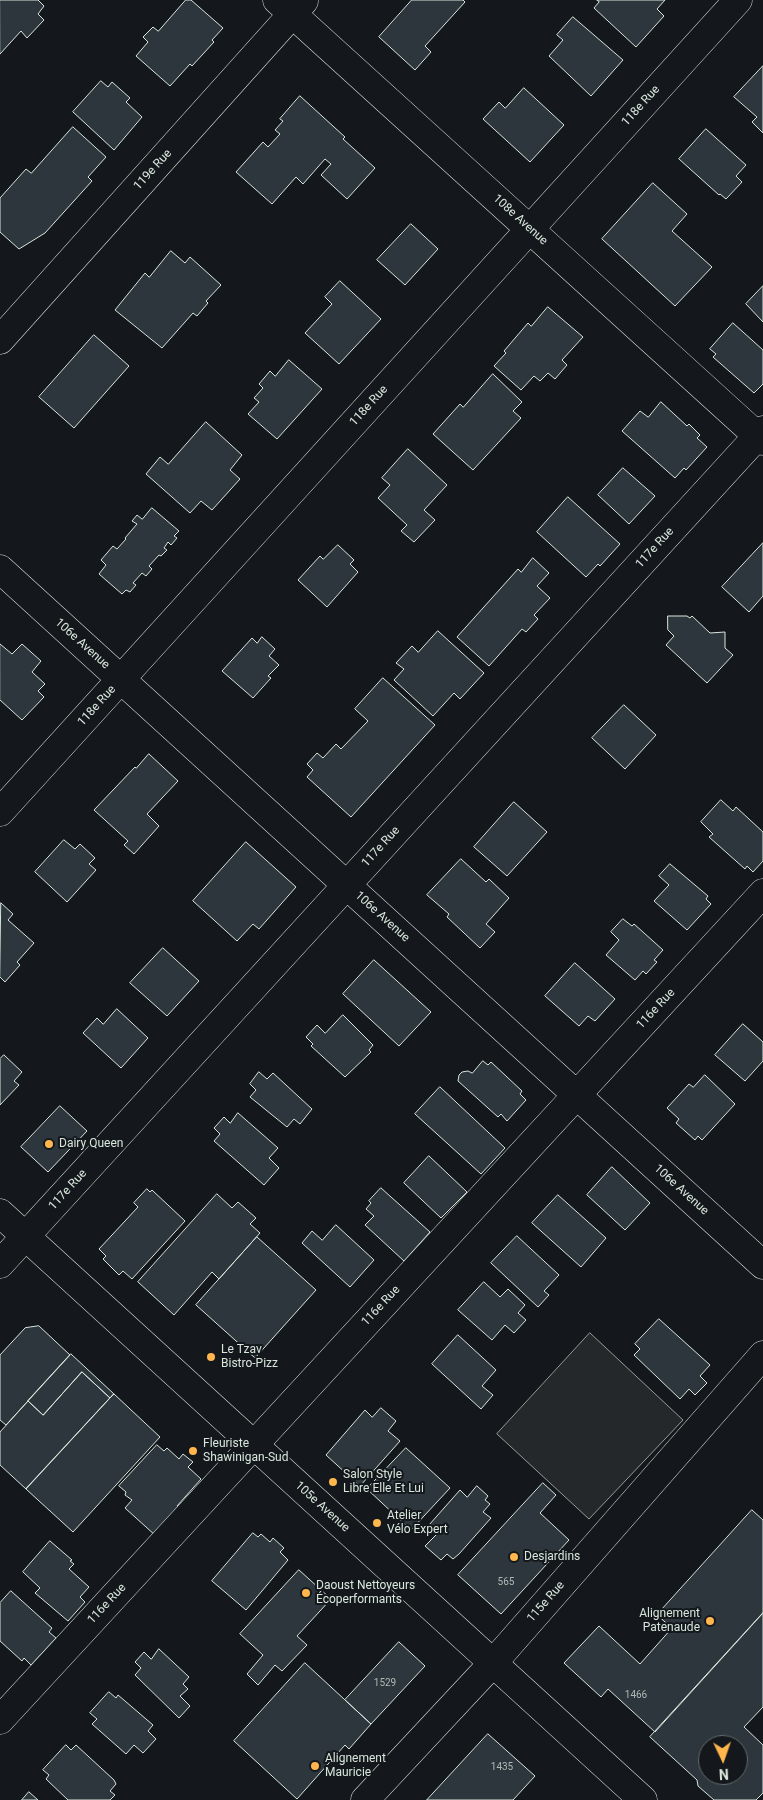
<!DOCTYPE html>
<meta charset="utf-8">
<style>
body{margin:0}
#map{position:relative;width:763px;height:1800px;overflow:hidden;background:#14181c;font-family:Roboto,sans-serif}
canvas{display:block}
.north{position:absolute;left:698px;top:1735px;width:50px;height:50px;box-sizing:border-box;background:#14181c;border:1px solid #626a69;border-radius:50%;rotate:177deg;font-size:14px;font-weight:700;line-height:20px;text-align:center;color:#d8e6dc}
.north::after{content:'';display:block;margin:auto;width:18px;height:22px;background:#ffb74d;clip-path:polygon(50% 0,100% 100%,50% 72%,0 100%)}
</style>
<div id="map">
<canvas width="763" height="1800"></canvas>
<div class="north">N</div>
</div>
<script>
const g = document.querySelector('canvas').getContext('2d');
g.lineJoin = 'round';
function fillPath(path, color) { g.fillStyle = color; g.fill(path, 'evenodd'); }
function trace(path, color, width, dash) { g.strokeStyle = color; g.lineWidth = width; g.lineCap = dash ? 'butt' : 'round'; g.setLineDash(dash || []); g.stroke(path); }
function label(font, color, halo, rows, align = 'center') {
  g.font = font + ' Roboto,sans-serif'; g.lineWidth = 4; g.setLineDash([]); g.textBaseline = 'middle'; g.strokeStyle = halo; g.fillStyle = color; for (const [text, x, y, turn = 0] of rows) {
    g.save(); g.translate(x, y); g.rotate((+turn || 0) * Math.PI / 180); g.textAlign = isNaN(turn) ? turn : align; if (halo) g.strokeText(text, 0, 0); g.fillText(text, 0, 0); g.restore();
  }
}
const parking = new Path2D(`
 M590,1333l93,87 -94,99 -92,-85z`);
fillPath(parking, '#24282b');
trace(parking, '#939e99', 1);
const building = new Path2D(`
 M0,0h38l6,6 -6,8 6,6 -17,18 -6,-7 -21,23z
 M186,0h5l32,28 -11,12 2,2 -22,24 -2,-2 -20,22 -34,-30 12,-14 -5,-5 10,-10 5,4z
 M412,0h51l2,2 -40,44 6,6 -16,18 -36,-33z
 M597,0h68l-8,9 7,7 -28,31 -42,-39 5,-6z
 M573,17l50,43 -32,36 -42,-40 14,-16 -6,-5z
 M763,66v67l-11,-11 5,-5 -23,-20z
 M101,81l7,6 4,-5 18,16 -4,4 16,15 -28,33 -41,-38z
 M524,88l40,37 -34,37 -47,-43 16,-17 6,6z
 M300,96l45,41 -2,2 32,29 -28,31 -26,-24 10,-11 -6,-5 -22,25 -7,-7 -24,27 -36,-32 27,-30 5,5 12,-13 -5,-4 8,-9 -3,-2z
 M73,127l33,30 -18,20 4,4 -47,52 -26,16 -19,-17v-34l26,-29 5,4z
 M706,129l40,36 -10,11 6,6 -16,17 -6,-5 -1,1 -40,-36z
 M653,183l34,31 -15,17 40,36 -37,39 -73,-67z
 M411,224l27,25 -33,36 -28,-25z
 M171,251l14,12 5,-6 31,28 -15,16 2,2 -11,13 -4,-3 -31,35 -47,-38 30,-37 4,4z
 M340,281l41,38 -42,45 -34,-31 27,-29 -7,-7z
 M763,286v36l-17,-18z
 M548,307l35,30 -21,23 5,5 -12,14 -7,-6 -8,8 -6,-5 -13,14 -27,-24 12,-13 -2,-2 24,-28 3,3z
 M733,323l30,27v34l-9,9 -41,-36 3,-3 -6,-5z
 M94,335l35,31 -55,62 -35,-31z
 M289,360l33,29 -45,50 -29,-25 11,-12 -5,-4 9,-10 -4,-4 11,-13 5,5z
 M493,374l29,28 -9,9 8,7 -48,52 -40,-36 27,-30 3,3z
 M661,402l26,24 2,-2 11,11 -3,3 10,9 -21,23 -2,-2 -9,10 -53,-47 18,-20 8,6z
 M206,422l36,33 -12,15 10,9 -28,31 -11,-9 -11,12 -44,-39 14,-17 8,7z
 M408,449l39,36 -23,25 11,10 -21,22 -13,-11 6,-6 -29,-27 12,-13 -8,-7z
 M623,468l32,28 -26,28 -31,-29z
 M568,497l52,47 -20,22 -2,-2 -12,13 -49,-45z
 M152,508l27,23 -5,5 3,2 -6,7 -3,-3 -4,6 3,2 -6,6 -2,-1 -10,11 3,3 -6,7 -4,-3 -9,10 3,2 -6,7 -4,-2 -4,4 -23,-20 7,-9 -5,-5 12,-14 4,3 9,-10 -1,-1 12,-14 -5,-3 5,-6 5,4z
 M763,543v53l-14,16 -27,-25z
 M338,545l16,15 -4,4 8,8 -31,35 -29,-27 22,-24 3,3z
 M533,558l16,15 -12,13 13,12 -16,17 4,4 -12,13 -4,-3 -33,37 -32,-29 61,-68 3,3z
 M668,616h19l3,2 2,-2 18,17 15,-1v16l8,7 -26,28 -41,-38 8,-9 -6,-6z
 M438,631l46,42 -24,26 -6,-6 -21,23 -39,-36 10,-11 -8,-6 16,-17 6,6z
 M262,637l13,12 -6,7 10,9 -11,11 3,2 -18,20 -31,-27 30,-33 5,5z
 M0,644l12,10 10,-10 19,17 -9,11 13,12 -7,7 6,6 -22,23 -22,-20z
 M383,678l52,47 -84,92 -44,-40 6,-7 -6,-6 10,-11 6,5 13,-14 5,5 27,-28 -13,-12z
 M624,705l32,30 -31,34 -33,-31z
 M149,754l29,27 -31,33 12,12 -25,28 -10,-9 4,-4 -34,-31 41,-43 1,1z
 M721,800l12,11 3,-4 27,25v29l-10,11 -6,-6 -2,3 -36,-32 4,-3 -12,-12z
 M514,802l33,30 -40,44 -33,-29z
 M64,840l11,9 5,-5 15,14 -6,6 7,6 -29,32 -32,-30z
 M246,842l50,45 -37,42 -6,-5 -16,17 -44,-40z
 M461,859l25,23 3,-3 20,19 -23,26 9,8 -15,16 -33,-31 2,-3 -22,-19z
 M670,864l38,32 -2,3 5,5 -24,26 -33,-29 15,-16 -10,-9z
 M1,903l12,11 -5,6 26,23 -17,19 3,3 -15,17 -5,-5z
 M623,919l9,7 2,-2 29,26 -9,10 3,2 -11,12 -3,-3 -8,9 -29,-25 13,-15 -8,-8z
 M163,948l36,33 -32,35 -37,-33z
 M374,960l57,52 -32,34 -56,-52z
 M575,963l40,36 -20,22 -7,-5 -9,10 -34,-30z
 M117,1009l31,29 -27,30 -38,-35 14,-15 6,6z
 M343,1015l30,30 -4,5 2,2 -26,25 -34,-31 2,-2 -7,-7 11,-12 8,8z
 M743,1024l20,18v19l-18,20 -30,-26z
 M4,1055l18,17 -8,9 5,4 -19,20v-46z
 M483,1061l5,4 3,-3 31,29 -2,3 6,6 -19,21 -6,-7 -3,3 -40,-36 1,-6 3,-3 6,-1 4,2z
 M259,1072l8,7 6,-6 39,36 -12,15 -6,-5 -7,8 -37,-30 6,-7 -6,-6z
 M705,1075l30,29 -33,36 -4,-4 -3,4 -19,-17 3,-4 -12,-11 22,-24 4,3z
 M440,1087l65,61 -24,26 -66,-60z
 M60,1106l27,25 -39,41 -27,-25z
 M238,1113l40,35 -9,10 10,10 -15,17 -50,-44 6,-7 -6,-6 10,-11 6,6z
 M429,1156l38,36 -26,26 -37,-35z
 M612,1167l38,36 -25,27 -38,-35z
 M381,1188l49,44 -26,29 -39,-36 9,-9 -8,-7 5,-6 -2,-2z
 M147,1189l3,3 2,-2 33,31 -53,58 -9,-8 -4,4 -16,-16 3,-3 -7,-7 39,-42 -4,-4z
 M217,1194l15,14 6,-6 18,16 -6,6 10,9 -41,46 -7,-7 -38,43 -36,-33z
 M558,1195l48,43 -25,29 -49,-44z
 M336,1225l38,35 -24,27 -48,-44 10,-12 10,9z
 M517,1236l42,39 -15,16 5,4 -11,12 -47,-44z
 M257,1237l59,53 -61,68 -59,-53z
 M484,1282l16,15 8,-8 17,16 -7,8 8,7 -12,13 -9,-8 -13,15 -34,-30z
 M659,1319l51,46 -10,11 7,7 -12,12 -6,-6 -9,10 -46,-44 6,-6 -5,-5z
 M39,1326l31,29 -64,70 -6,-5v-65l25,-27z
 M458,1335l38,35 -14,16 11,9 -12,14 -49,-45z
 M71,1354l43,40 -4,4 -28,-26 -39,43 -15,-14z
 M82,1372l28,26 -84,91 -26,-24v-33l28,-31 15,14z
 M114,1394l46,43 -87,95 -47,-43z
 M381,1408l15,13 -8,10 12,10 -40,45 -34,-31 39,-45 7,7z
 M157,1445l7,6 3,-3 12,11 4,-5 10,8 -5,5 13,12 -24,27 3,3 -24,27 -31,-28 7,-8 -7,-5 1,-3 -7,-6z
 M406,1448l44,40 -39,42 -44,-41z
 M543,1483l13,12 -16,18 29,27 -68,74 -43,-39z
 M477,1486l11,10 -3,4 5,4 -7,8 8,6 -32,36 -6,5 -6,-5 -6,6 -16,-14 13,-13 -9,-8 31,-35 7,7z
 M752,1510l11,10v93l-108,119 -47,-43 -7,8 -37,-34 35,-37 41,38 32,-36 -15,-13z
 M253,1533l5,4 3,-3 9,8 3,-4 11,10 -4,4 8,8 -42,50 -34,-29z
 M50,1541l22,19 -2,1 4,3 -5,5 20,18 -9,10 5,5 -17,19 -33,-28 5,-5 -17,-16z
 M299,1570l32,29 -34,37 10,9 -25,26 -7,-6 -17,20 -11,-11 16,-19 -23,-21z
 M11,1591l41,37 -3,4 7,6 -25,27 -7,-7 -2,3 -22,-20v-38z
 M763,1613v94l-19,20 19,18v48l-7,7h-42l-16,-14 -1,-6 -47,-43zM708,1745h30v30h-30z
 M399,1642l26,24 -54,58 -26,-24z
 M159,1649l30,28 -6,7 5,5 -8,7 10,10 -11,12 -44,-43 6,-7 -6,-6 9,-10 7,7z
 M305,1663l66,61 -22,25 -4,-4 -48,54 -63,-58z
 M109,1692l7,6 2,-3 35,30 -5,6 8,8 -13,14 -9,-8 -8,9 -34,-30 5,-5 -7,-6z
 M488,1734l47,42 -22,24h-86z
 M66,1745l5,5 5,-5 38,35 2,4 -6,7 5,4 -5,5h-42l-22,-21 3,-4 -6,-5z
 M29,1792l9,8h-16z`);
fillPath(building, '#2c363c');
trace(building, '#d8e6dc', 1);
const minor = new Path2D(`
 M277,0l486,441
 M0,340l304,-339
 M0,569l763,696
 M0,812l738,-812
 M0,1264l763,-834
 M0,1720l763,-827
 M365,1800l128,-137 270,-308`);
const tertiary = new Path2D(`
 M0,1213l643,587`);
trace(minor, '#d8e6dc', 29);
trace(tertiary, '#d8e6dc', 29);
trace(minor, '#14181c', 28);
trace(tertiary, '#14181c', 28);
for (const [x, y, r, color] of [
 [49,1144,5,"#ffb74d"],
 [211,1357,5,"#ffb74d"],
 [193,1451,5,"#ffb74d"],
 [333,1482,5,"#ffb74d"],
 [377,1523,5,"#ffb74d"],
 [514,1557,5,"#ffb74d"],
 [306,1593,5,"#ffb74d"],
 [710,1621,5,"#ffb74d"],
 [315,1766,5,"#ffb74d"]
]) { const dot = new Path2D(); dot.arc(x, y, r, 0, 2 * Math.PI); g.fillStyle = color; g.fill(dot); trace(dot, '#14181c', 2); }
label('10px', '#adbab4', null, [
 ["565",506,1582],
 ["1529",385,1683],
 ["1466",636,1695],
 ["1435",502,1767]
]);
label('12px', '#d8e6dc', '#14181c', [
 ["118e Rue",641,106,-48],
 ["119e Rue",153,170,-48],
 ["108e Avenue",520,220,42],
 ["118e Rue",369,406,-48],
 ["117e Rue",655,548,-48],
 ["106e Avenue",82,644,42],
 ["118e Rue",97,706,-48],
 ["117e Rue",381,847,-48],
 ["106e Avenue",382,917,42],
 ["116e Rue",656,1009,-47],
 ["117e Rue",68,1190,-48],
 ["106e Avenue",681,1190,42],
 ["116e Rue",381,1306,-47],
 ["105e Avenue",322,1507,42],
 ["115e Rue",546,1602,-49],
 ["116e Rue",107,1604,-47]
]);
label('12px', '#d8e6dc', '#14181c', [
 ["Dairy Queen",59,1144],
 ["Le Tzav",221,1350],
 ["Bistro-Pizz",221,1364],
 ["Fleuriste",203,1444],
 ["Shawinigan-Sud",203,1458],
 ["Salon Style",343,1475],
 ["Libre Elle Et Lui",343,1489],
 ["Atelier",387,1516],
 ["Vélo Expert",387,1530],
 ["Desjardins",524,1557],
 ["Daoust Nettoyeurs",316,1586],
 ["Écoperformants",316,1600],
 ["Alignement",700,1614,"right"],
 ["Patenaude",700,1628,"right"],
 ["Alignement",325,1759],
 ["Mauricie",325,1773]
], 'left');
</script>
